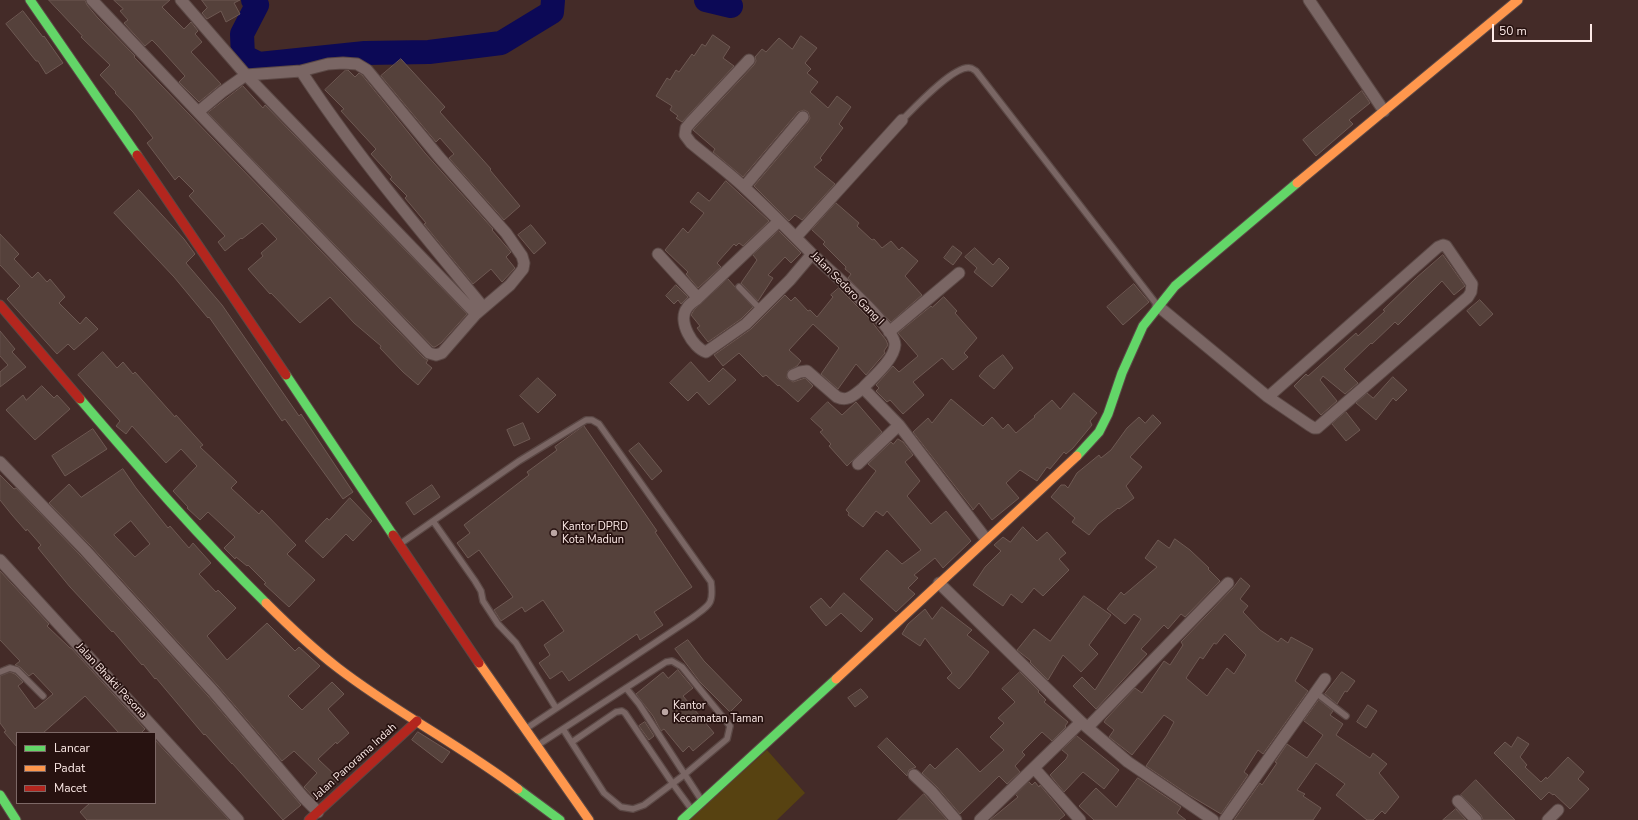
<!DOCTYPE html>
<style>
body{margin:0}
#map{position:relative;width:1638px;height:820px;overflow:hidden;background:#442b28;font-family:"Nunito Sans",sans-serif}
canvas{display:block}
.legend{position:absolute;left:16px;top:732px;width:140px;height:72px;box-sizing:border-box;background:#271210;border:1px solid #7d6866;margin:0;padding:5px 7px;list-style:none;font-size:12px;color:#fdeae7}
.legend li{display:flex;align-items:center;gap:8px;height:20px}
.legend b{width:20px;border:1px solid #7d6866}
.scale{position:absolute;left:1492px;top:24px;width:100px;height:18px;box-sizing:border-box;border:2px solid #fdeae7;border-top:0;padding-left:5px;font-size:12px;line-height:14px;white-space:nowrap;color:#fdeae7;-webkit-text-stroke:3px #271210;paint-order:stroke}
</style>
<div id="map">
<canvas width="1638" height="820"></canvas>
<ul class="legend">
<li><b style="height:5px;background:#63d668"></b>Lancar</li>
<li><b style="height:5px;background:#ff974d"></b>Padat</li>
<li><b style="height:5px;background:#b3261e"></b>Macet</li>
</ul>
<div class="scale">50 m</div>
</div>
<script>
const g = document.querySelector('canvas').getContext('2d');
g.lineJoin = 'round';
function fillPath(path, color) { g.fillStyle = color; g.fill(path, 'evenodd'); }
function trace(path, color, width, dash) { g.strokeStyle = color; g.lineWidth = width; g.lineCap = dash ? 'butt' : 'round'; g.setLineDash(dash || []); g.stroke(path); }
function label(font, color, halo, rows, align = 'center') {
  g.font = font + ' "Nunito Sans",sans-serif'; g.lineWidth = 3.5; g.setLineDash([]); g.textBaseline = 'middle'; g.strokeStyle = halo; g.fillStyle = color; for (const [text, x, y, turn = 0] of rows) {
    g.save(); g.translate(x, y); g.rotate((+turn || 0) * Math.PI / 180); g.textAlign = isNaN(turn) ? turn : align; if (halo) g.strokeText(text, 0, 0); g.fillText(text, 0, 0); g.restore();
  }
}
fillPath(new Path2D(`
 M767,750l38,43 -28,27h-89z`), '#574211');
trace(new Path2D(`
 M253,0l4,5 -15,29 1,22 16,8 106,-11 64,-1 72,-9 51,-31 1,-12
 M706,0l25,6`), '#0c0956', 24);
const building = new Path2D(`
 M49,0h36l2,5 11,13 37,38 -1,1 290,301 4,2 -2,3 6,5 -14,17 -15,-13 -23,-24 1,-2 -27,-23 -24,-26 -30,26 -29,-30 -1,1 -22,-25 15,-13 -2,-3 16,-14 -15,-16 -20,16 -1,-1 -16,13 -7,-9 7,-6 -36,-40 5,-5 -15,-15 -4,4 -28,-37 6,-5 -20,-26 -18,-19 1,-1 -16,-17 10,-10 -29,-28 1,-1z
 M114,0h56l-8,7 22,22 7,-7 7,9 -3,3 7,8 -11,10 30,32 -22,18 -20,-20 6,-6 -28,-31 -5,-5 -7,6 -21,-23 4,-3 -8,-9 3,-2z
 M202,0h38l-6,3 6,11 -14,8 -5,-11 -14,8 -5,-6 5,-5z
 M23,11l20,26 1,-1 19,27 -17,11 -8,-13h-2l-30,-37z
 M713,35l17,12 -7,11 11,8 -52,56 -6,-4 2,-2 -8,-6 2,-4 -16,-10 11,-18 3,2 6,-10 3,2 13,-18 2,2 8,-12 3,2z
 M801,36l16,12 -12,15 6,6 -4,4 11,9 -8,10 18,16 9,-12 14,11 -12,17 4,4 -23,30 2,2 -8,7 21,17 -33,36 -7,-5 -6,6 -35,-35 54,-64 2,-4 -2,-6 -4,-2 -6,2 -55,65 -30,-25 2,-3 -22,-19 61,-65 2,-4 -1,-4 7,-8 4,3 13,-14 13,11z
 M401,59l44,48 -5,5 51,57 -1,1 30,36 -16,14 -55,-62 5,-4 -14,-16 -4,4 -55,-66z
 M346,70h2l7,7 4,-4 3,2 63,78 68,76 -1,1 19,22 -5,5 9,11 -13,14 -11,-13 -18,15 -49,-60 2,-1 -21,-25 2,-2 -17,-17 2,-2 -21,-23 5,-5 -35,-38 3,-2 -19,-19z
 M243,86l20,22 2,-3 202,209 -26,29 -6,4h-2l-225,-234z
 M1362,91l8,12 -21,17 4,4 -37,32 -13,-16z
 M726,181l43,40 -26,25 -4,-3 -3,3 -2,-2 -17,19 4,4 -23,21 -12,-14 2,-2 -23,-22 18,-22 5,5 16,-20 -14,-11 8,-10 11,9z
 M139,190l45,49 11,15 -9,9 36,42 77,111 2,-2 52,78 -10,7 -58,-80 -3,2 -73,-104 -1,1 -34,-41 -60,-64z
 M836,203l23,20 -2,3 15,14 2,-1 8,9 9,-7 8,9 3,-3 16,14 -13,15 17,19 -31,27 -43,-44 3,-4 -6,-5 1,-2 -23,-23 2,-2 -13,-12z
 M531,225l15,18 -12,11 -16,-19z
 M779,231l22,22 -10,10 -6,-6 -17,18 5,3 -15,23 -17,-18 16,-23 -4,-5z
 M0,234l19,20 -5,5 18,19 6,-6 9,10 3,-3 15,18 -6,6 21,21 6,-7 12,12 -24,21 -6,-6 -11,10 -50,-55 13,-13 -20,-21z
 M953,246l9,7 -9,12 -9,-7z
 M975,248l18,17 6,-7 10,10 -17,19 -18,-15 3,-4 -12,-11z
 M1443,255l22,31 -11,9 -12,-14 -44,44 -3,-3 -23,22 -1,-1 -27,26 14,14 -13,11 -22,-18 -3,4 17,21 -16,14 -27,-29 12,-12 2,2 48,-43 2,3 27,-25 -2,-1 33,-32z
 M728,279l25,28 -12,12 -33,23 -11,-14 3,-2 -9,-11 3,-5z
 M1134,284l15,18 -26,23 -16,-18z
 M676,285l12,12 -7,7 -3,-4 -4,4 -8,-8z
 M839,288l29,29 18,23 2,5 -4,6 1,2 -19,22 -10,-11 -18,25 -17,-15 18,-26 -26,-24 -24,26 12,11 -4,5 -9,5 -1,7 6,4 12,-4 8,8 -15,16 -19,-17 -1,1 -12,-11 -3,2 -24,-24 -16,13 -9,-11 37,-26 34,-34 6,6 4,-4 13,14 2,-1 7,7 16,-20 -2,-2z
 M944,297l13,14 -2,2 22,25 -13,15 4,4 -15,13 -11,-12 -29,24 11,13 -21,19 -13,-14 -3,2 -11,-11 3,-3 -3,-3 17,-19 6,6 19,-16 -20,-23 33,-27 1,1z
 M1480,300l13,14 -13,12 -13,-15z
 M0,331l15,18 -3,3 14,15 -26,20v-15l8,-7 -8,-9z
 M103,352l14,16 6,-6 10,12 2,-2 40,45 1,-2 27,30 -3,2 37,35 -6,6 28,26 3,-4 34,35 -9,9 28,26 -26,27 -25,-23 2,-1 -18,-18 -1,1 -11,-9 -1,2 -11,-11 11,-11 -27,-25 -8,8 -13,-12 1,-1 -15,-16 24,-25 -16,-17 -15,14 -34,-37 -6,8 -10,-8 4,-5 -42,-46z
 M1003,355l10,13 -19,21 -15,-13 7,-8z
 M691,362l18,20 14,-14 13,12 -27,25 -12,-13 -9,9 -18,-18z
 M1393,377l14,13 -11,11 -3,-3 -17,22 -20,-17 11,-10 6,5z
 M538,378l18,17 -18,18 -18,-17z
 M42,386l12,12 3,-3 13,14 -35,31 -29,-30 17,-15 3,5z
 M1074,393l23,20 -7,8 2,4 -19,23 -7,6 -2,-2 -14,17 -3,-2 -10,14 -17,-11 -14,13 13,15 -27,22 -13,-17 -6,7 -1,-2 -59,-76 15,-14 4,5 19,-24 32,27 9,-9 11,12 5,-5 8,9 19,-16 -1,-1 18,-16 8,9z
 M828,402l14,13 14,-13 26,30 -35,34 -18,-20 2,-2 -11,-12 3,-2 -12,-11z
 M1346,412l14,18 -14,11 -14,-17z
 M1153,415l8,8 -31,34 12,10 -16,19 8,12 -15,11 -1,-1 -20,16 -9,11 -17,-13 3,-4 -24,-21 10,-12h4l3,3 9,-15 22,-18 2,3 10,-8 16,-22 12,-11 6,6z
 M523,423l7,16 -16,7 -7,-16z
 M584,426l73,105 -2,1 37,55 -38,25 9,13 -23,15 -3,-6 -68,47 -7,-10 -12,8 -11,-16 11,-8 -6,-10 20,-14 -21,-31 -18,12 -3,-5 -21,14 -7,-11 19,-13 -34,-47 -11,8 -11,-15 13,-10 -6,-8 65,-50 -2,-3 30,-22 -2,-3z
 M93,429l14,20 -42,27 -13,-20z
 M898,439l5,3 10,13 -8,7 15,19 -13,15 24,28 15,-13 25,30 -28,27 -8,-10 -21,17 4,3 -10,10 7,6 -19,18 -36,-33 27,-29 15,14 19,-14 -34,-39 -4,5 -7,-5 -13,16 -15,-12 1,-2 -3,-3 30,-39 -8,-7 23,-22 2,2z
 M639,443l23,28 -10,9 -23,-29z
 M123,469l13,19 32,40 2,-2 19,22 4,-5 18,20 -12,11 17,18 2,-2 18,18 -29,28 20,24 40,-37 28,28 4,-4 21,19 -32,30 14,14 30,-28 12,12 -16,15 21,24 -12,11 -1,-2 -18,17 21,20 -23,21 -12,-13 13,-14 -23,-22 -12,10 -64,-75 -128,-141 -41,-42 20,-19 12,13zM131,521l19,23 -15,13 -21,-22z
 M0,475l14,14 2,-1 64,67 128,141 93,109 -18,15 -51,-57v1l-27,-30 -1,1 -48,-57 -1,1 -12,-15 -1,1 -29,-34 -1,1 -42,-45 -32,-39 3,-3 -14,-16 -1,2 -14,-16 -12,-15z
 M432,485l8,12 -26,18 -8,-12z
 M350,498l22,23 -19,20 -7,-7 -23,24 -18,-17 22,-23 2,2z
 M1023,527l14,14 10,-9 19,21 -7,6 10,11 -26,26 -9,-8 -12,15 -11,-9 -8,12 -30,-21 12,-18 16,-16 -7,-6 9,-8 7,5z
 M1175,539l15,11 19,18 -1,1 12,12 -35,36 -4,-3 -13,15 -4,-4 -23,24 6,5 -51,55 -23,-23 9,-9 13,13 46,-71 -7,-5 -9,10 -18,-15 14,-17 3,3 33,-28 -12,-9 13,-18 11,8z
 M0,571l49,53 -2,2 23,22h1l74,81 -4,4h-22l-34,-37 -42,37h-26v14l-13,-15 2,-1 -6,-8v-47l10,-4 5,2 8,8 -5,4 17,23 18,-15 -20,-21 -4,3 -9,-9 -5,-2 5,-4 -20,-21z
 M1241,578l9,8 -10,13 8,7 -5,6 17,18 18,12 3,-4 7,5 3,-6 22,12 -18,32 13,10 -45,63 -5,-4 -14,22 4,3 -27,39 -32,-19 -43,-29 21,-31 7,-13 -10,-7 -32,40 -23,-18 5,-7 -10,-8 2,-3 29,-31 7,5 22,-32 6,4 13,-20 -2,-3 52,-54zM1225,634l21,21 -12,19 -7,-6 -20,28 -21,-18 14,-21 3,2 11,-16 2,1z
 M844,593l29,26 -12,13 -20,-19 -15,13 -16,-19 11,-9 9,10z
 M1084,596l27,19 -22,30 9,9 -17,18 -18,-17 -15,25 -18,-18 1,-1 -14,-11 17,-21 16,12z
 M942,607l30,23 -5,5 22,17 -20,26 -10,11 -12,-11 5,-5 -27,-35 -5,8 -18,-12 6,-10 17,-15 7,10z
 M688,640l16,21 38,39 -12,12 -30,-30 -25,-33z
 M678,670l15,18 -10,8 31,37 -21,18 -4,-5 -6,6 -19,-23 -3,2 -8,-15 -17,-22 27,-22 5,6z
 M1020,672l19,19 -1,1 8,8 -2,2 24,20 -3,4 1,1 -14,14 -10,-9 -20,20 3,3 -10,11 5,6 -13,12 -8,-8 -39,38 -23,-27 -15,-14 8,-9 5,5 22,-21 23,24 24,-22 -14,-13 14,-14 -6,-5 17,-16 -13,-13z
 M1342,672l13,9 -8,11 -2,-1 -8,13 -12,-10z
 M861,689l7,8 -13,10 -7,-9z
 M1319,700l14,11 -3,4 13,9 -7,11 34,23 3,-5 14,11 -8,9 20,24 -14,17 -3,-3 -9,9h-6l-31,-25 9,-11 -29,-21 -19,27 8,4 -2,2 18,12 -8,12h-79l26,-37 2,2 15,-22 -2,-1 12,-18 20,14 16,-23 -19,-14z
 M1368,705l9,6 -11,17 -9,-6z
 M645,722l9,14 -5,4 -10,-14z
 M418,732l32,20 -8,11 -30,-23z
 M1077,736l42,34 -15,19 -21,-17 -19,20 -14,-17 16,-16 2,-4 -6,-5z
 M1518,737l11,7 -9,13 7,8 -2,2 16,15 5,-5 1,2 21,-22 16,15 -6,7 11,10 -19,20 -16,-15 -1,1 -4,-3 -8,8 -47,-47 11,-11 6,5z
 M887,738l29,29 -7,3 -2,6 -29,-29z
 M155,740l74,80h-142l-7,-8 10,-9h65z
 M1138,778l43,29 -4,6 9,7h-92l-15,-14 17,-18 20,19z
 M1476,780l21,22 18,18h-32l-2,-5 -20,-20z
 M1029,782l3,3 3,-3 4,5 1,-2 25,30 -6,5h-69l28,-23 -2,-2z
 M924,794l23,26h-49z
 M1456,809l10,11h-23z`);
fillPath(building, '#55413b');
trace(building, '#6e5953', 1);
const lane = new Path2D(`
 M902,120c12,-12 52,-55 68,-52 2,0 4,2 6,3l182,235
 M739,287l22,23
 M433,521l42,60 6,10 2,10 15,23 18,19 40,65
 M400,544l119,-83 67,-41h6l7,4 112,158c3,23 -2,23 -19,36l-165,110
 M0,672l10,-4 7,2 26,26
 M626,688l13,16 63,97
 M1315,692l31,24
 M572,742l44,-30 6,-1 3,2 48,71 19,26
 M538,745l128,-83 6,-1 10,6 48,59 -3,13 -43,36 -40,30 -11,4 -12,-2 -17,-14 -41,-64`);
const street = new Path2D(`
 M92,0l106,112 231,241 7,2 6,-2 34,-39 34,-29 13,-16 1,-6 -2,-7 -16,-23 -67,-76 -72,-87 -10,-6 -14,-1 -15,1 -27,7 -55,4 -24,17 -24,20
 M181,0l65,75 230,239
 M1309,0l75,111
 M749,60l-58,62 -5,6 -1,7 6,8c18,15 37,29 54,45 23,21 45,44 67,66 15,14 84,73 83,91 -1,15 -23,33 -32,43l36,37 87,114
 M301,71c54,83 119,159 182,236
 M744,187l59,-70
 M796,237l106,-117
 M658,254l40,44c-3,3 -9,6 -11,10 -10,13 6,40 19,44l40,-28 44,-44 22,-26
 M698,298l81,-77
 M1158,306l110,91 170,-150 5,-2 3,1 26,38 -1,8 -3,5 -151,131h-3l-5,-3 -41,-28
 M889,332l70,-59
 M793,375l7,-3 7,-1 30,26c11,5 17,-2 26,-9
 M0,462l85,88 128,141 91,107 14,14
 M858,464l41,-39
 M0,560l238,260
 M939,583l142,139 47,40 85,58
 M1088,727l140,-144
 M1034,768l46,52
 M914,775l18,17 24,28
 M1458,801l18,19
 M980,820l101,-98
 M1225,820l100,-141
 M1548,820l10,-10`);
const fast = new Path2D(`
 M30,0l107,155
 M286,375l107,160
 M80,399c60,70 120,139 186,204
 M1077,456l22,-24 9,-18 14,-41 21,-47 32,-40 122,-103
 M518,789l42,31
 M0,795l16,25
 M682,820l154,-141`);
const slow = new Path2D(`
 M1297,183l221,-183
 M266,603c23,23 46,45 72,65 57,44 122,77 180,121
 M479,663l110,157
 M836,679l241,-223`);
const jam = new Path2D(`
 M137,155l149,220
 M0,305l80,94
 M393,535l86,128
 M309,820l108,-99`);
trace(lane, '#5b4845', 8);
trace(street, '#5b4845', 13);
trace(fast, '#5b4845', 11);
trace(slow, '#5b4845', 11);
trace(jam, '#5b4845', 11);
trace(lane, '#7a6664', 5.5);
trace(street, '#7a6664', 11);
trace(fast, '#63d668', 9);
trace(slow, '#ff974d', 9);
trace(jam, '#b3261e', 9);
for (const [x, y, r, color] of [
 [554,533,4,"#bca7a4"],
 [665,712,4,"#bca7a4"]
]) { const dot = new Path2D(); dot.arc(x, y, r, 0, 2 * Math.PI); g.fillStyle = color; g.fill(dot); trace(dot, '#271210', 1.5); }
label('11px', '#fdeae7', '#271210', [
 ["Jalan Sedoro Gang I",847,289,45],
 ["Jalan Bhakti Pesona",111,681,47],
 ["Jalan Panorama Indah",355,762,-42]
]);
label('11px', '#fdeae7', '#271210', [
 ["Kantor DPRD",562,527],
 ["Kota Madiun",562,540],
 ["Kantor",673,706],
 ["Kecamatan Taman",673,719]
], 'left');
</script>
